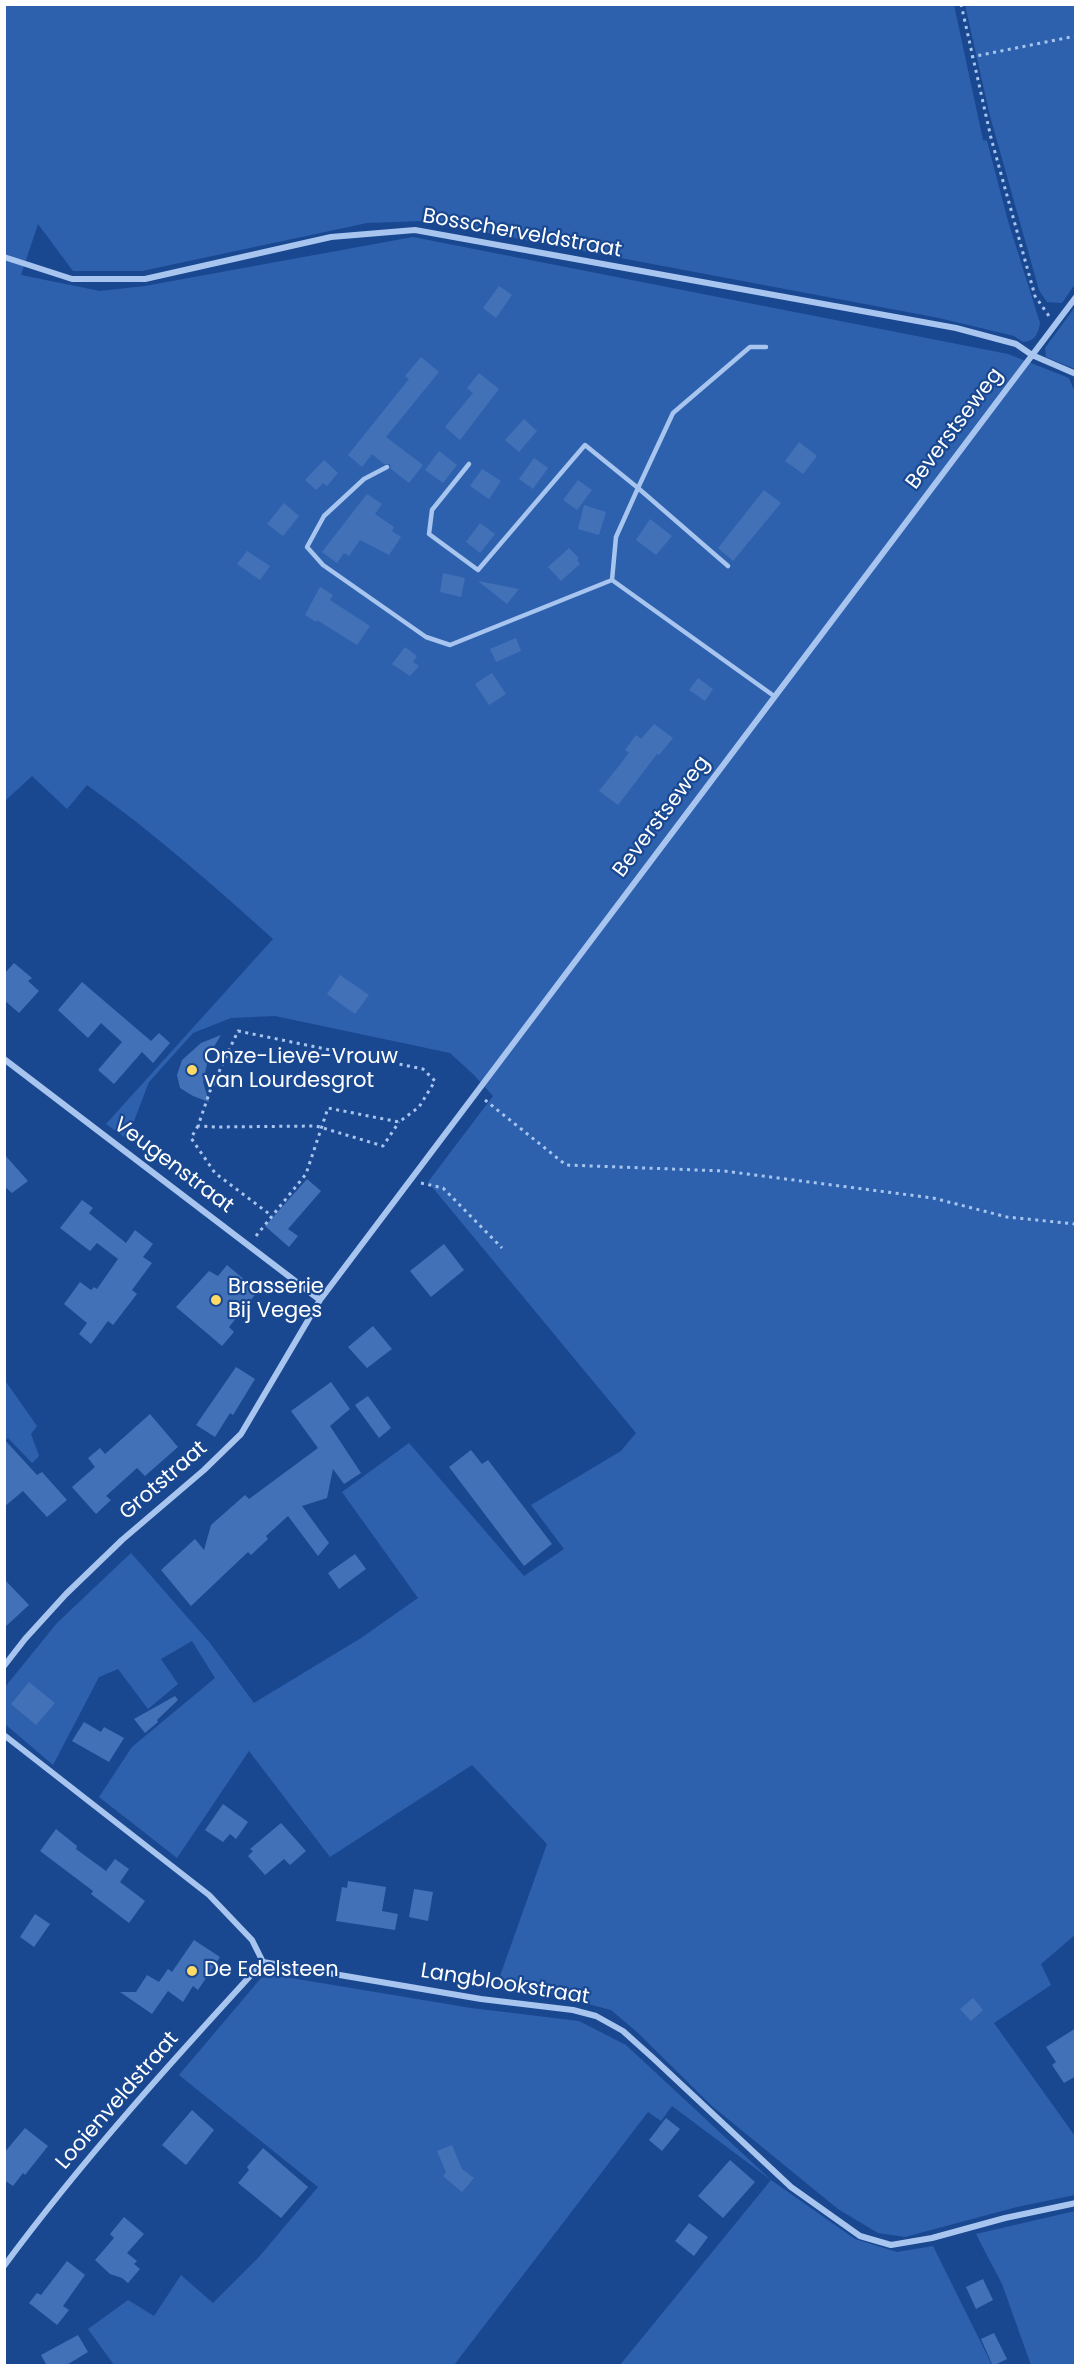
<!DOCTYPE html>
<style>
body{margin:0}
#map{position:relative;width:1080px;height:2370px;overflow:hidden;background:#1a4890;font-family:Poppins,sans-serif}
canvas{display:block}
.frame{position:absolute;inset:0;border:6px solid #fff;pointer-events:none}
</style>
<div id="map">
<canvas width="1080" height="2370"></canvas>
<div class="frame"></div>
</div>
<script>
const g = document.querySelector('canvas').getContext('2d');
g.lineJoin = 'round';
function fillPath(path, color) { g.fillStyle = color; g.fill(path, 'evenodd'); }
function trace(path, color, width, dash) { g.strokeStyle = color; g.lineWidth = width; g.lineCap = dash ? 'butt' : 'round'; g.setLineDash(dash || []); g.stroke(path); }
function label(font, color, halo, rows, align = 'center') {
  g.font = font + ' Poppins,sans-serif'; g.lineWidth = 4.5; g.setLineDash([]); g.textBaseline = 'middle'; g.strokeStyle = halo; g.fillStyle = color; for (const [text, x, y, turn = 0] of rows) {
    g.save(); g.translate(x, y); g.rotate((+turn || 0) * Math.PI / 180); g.textAlign = isNaN(turn) ? turn : align; if (halo) g.strokeText(text, 0, 0); g.fillText(text, 0, 0); g.restore();
  }
}
fillPath(new Path2D(`
 M5,5h949l29,135 4,1 21,80 32,102c-2,11 -5,18 -17,19l-9,-6 -75,-18 -515,-97 -57,2 -225,48h-69l-35,-47 -17,51 79,16 45,-5 268,-49 595,117 61,24 7,17v1539l-35,30 10,21 -57,38 81,113v59l-58,12 -112,30 -27,-4 -40,-24 -126,-103 -75,-74 -26,-22 -77,-20h-39l52,-146 -75,-79 -142,92 -81,-106 -72,107 -78,-61 33,-50 83,-69 -23,-37 -31,18 17,25 -30,25 -30,-40 -19,8 -46,88 -48,-41v-37l52,-64 74,-70 79,90 44,60 107,-65 57,-40 -76,-106 67,-49 115,133 40,-27 -33,-44 90,-54 15,-18 -208,-251 65,-86 -19,-21 -24,-22 -175,-37 -44,2 -38,15 -44,49 -22,57 -21,-15 167,-185c-60,-54 -120,-107 -186,-154l-20,24 -35,-33 -27,25z
 M965,5h110v279l-13,19 -15,-1 -8,-12 -49,-174z
 M1075,307v62l-29,-12 -1,-9z
 M4,1379l33,47 -6,8 8,22 -7,7 -24,-25 -3,3z
 M273,1975l198,33 108,13 47,24 145,135 84,59 42,13 36,-6 59,119h-372l151,-185 -99,-74 -11,15 -13,-9 -194,253h-340l-26,-36 40,-29 26,16 27,-41 32,28 45,-45 60,-71 -139,-112 82,-97z
 M1075,2211v154h-44l-29,-81 -26,-50z`), '#2d61ae');
fillPath(new Path2D(`
 M499,286l13,9 -16,23 -13,-10z
 M421,357l18,15 -53,65 37,28 -14,18 -18,-14 -1,-5h-6l-12,-10 -10,13 -14,-12 61,-76 -4,-3z
 M479,373l20,16 -39,51 -15,-13 28,-34 -6,-5z
 M524,419l13,12 -18,21 -14,-12z
 M799,442l18,14 -14,18 -18,-13z
 M439,451l18,14 -14,18 -18,-13z
 M534,458l14,10 -15,21 -14,-10z
 M324,460l14,13 -11,13 -4,-3 -7,7 -11,-10z
 M482,469l19,12 -12,18 -19,-13z
 M578,480l14,10 -15,20 -14,-10z
 M764,490l17,13 -48,58 -15,-13z
 M367,494l15,10 -7,10 19,13 -2,4 9,6 -12,18 -29,-15 -11,16 -5,-3 -7,10 -15,-11z
 M284,503l15,13 -16,20 -16,-12z
 M584,505l22,7 -7,23 -21,-6z
 M650,519l22,17 -16,19 -20,-15z
 M480,523l15,11 -15,19 -14,-11z
 M569,548l10,10 -2,2 3,4 -19,17 -13,-14z
 M247,551l23,15 -10,14 -23,-16z
 M443,573l22,5 -4,19 -21,-5z
 M478,581l41,8 -12,15z
 M320,587l13,8 -3,5 40,26 -13,19 -40,-25 -1,2 -11,-7z
 M516,638l5,13 -25,11 -6,-13z
 M405,647l12,9 -4,6 6,4 -9,10 -18,-12z
 M492,673l14,21 -17,11 -14,-21z
 M698,678l15,11 -8,12 -16,-11z
 M654,724l19,14 -14,17 -2,-1 -39,51 -19,-14 30,-38 -4,-3 11,-15 5,4z
 M14,963l18,15 -4,3 11,10 -20,22 -15,-13v-26z
 M340,975l29,20 -14,19 -28,-20z
 M82,982l69,59 8,-8 11,10 -17,20 -11,-11 -28,32 -16,-14 24,-28 -21,-19 -13,15 -30,-28z
 M221,1035l-12,20 -6,27 6,20 -16,-6 -13,-8 -3,-13 5,-15 19,-17z
 M4,1154l24,27 -16,12 -8,-7z
 M307,1179l14,12 -33,38 10,7 -9,11 -24,-21z
 M82,1200l11,8 -4,5 37,30 9,-13 18,14 -10,13 9,6 -20,27 5,4 -24,31 -5,-4 -17,23 -12,-10 8,-11 -23,-19 16,-22 11,8 3,-3 3,2 21,-30 -21,-16 -7,8 -30,-23z
 M444,1244l20,26 -33,27 -21,-26z
 M227,1265l31,26 -29,36 5,5 -12,14 -46,-39 33,-36 9,5z
 M373,1326l19,23 -25,19 -19,-21z
 M236,1367l19,12 -22,36 -3,-2 -15,24 -19,-12z
 M331,1382l19,27 -20,17 31,47 -17,11 -11,-15 -6,29 -25,8 27,37 -11,13 -30,-40 -22,20 2,3 -17,16 -3,-3 -57,54 -30,-36 34,-31 9,11 7,-25 34,-30 4,4 69,-51 -27,-37z
 M368,1396l23,32 -12,10 -24,-33z
 M150,1414l28,33 -33,29 -8,-8 -31,28 5,4 -15,14 -24,-27 23,-20 -7,-9 12,-10 5,6z
 M4,1439l33,36 5,-3 25,28 -20,17 -24,-26 -19,16z
 M471,1450l11,14 6,-4 64,84 -28,22 -75,-99z
 M355,1554l11,15 -27,20 -11,-16z
 M4,1579l25,26 -25,23z
 M29,1682l26,21 -19,22 -25,-21z
 M175,1696l3,4 -21,20 1,2 -13,11 -11,-14z
 M84,1722l17,10 3,-5 20,11 -15,24 -37,-21z
 M223,1804l25,18 -12,17 -6,-5 -7,8 -18,-12z
 M281,1823l25,28 -16,14 -6,-6 -19,16 -17,-19 5,-5 -3,-2z
 M56,1829l21,17 -1,3 30,22 9,-12 14,10 -9,13 25,19 -16,22 -38,-29 2,-3 -53,-40z
 M348,1881l38,6 -4,24 16,3 -3,16 -59,-9 6,-34 5,1z
 M414,1889l19,3 -5,29 -19,-4z
 M35,1914l15,10 -16,23 -14,-10z
 M194,1940l26,17 -22,33 -5,-4 -10,16 -15,-11 -16,23 -32,-22h16l11,-17 12,7 9,-13 4,3z
 M973,1998l10,12 -12,11 -11,-12z
 M1076,2028v48l-12,7 -12,-18 4,-3 -10,-15z
 M192,2110l22,20 -28,35 -24,-20z
 M666,2118l14,11 -18,22 -13,-11z
 M25,2128l23,18 -23,29 -2,-2 -10,13 -9,-6v-27z
 M452,2145l10,24 12,9 -12,14 -19,-16 3,-4 -9,-21z
 M263,2148l45,39 -27,31 -43,-35 11,-13 -2,-3z
 M730,2160l25,22 -32,36 -25,-22z
 M124,2217l20,17 -17,19 10,8 -3,3 6,5 -12,14 -6,-5 -12,-4 -15,-14 19,-22 -4,-4z
 M689,2223l19,14 -14,19 -19,-15z
 M67,2261l18,14 -22,31 6,4 -12,15 -28,-22 8,-10 4,2z
 M983,2279l10,21 -17,9 -10,-22z
 M994,2333l13,26 -14,7 -12,-27z
 M78,2335l10,17 -23,14h-18l-6,-11z`), '#4371b8');
trace(new Path2D(`
 M961,4l30,134 44,158 14,20
 M971,57l105,-21
 M485,1100l81,65 158,6 209,27 74,19 69,7
 M198,1126l-7,12 24,35 57,43
 M421,1183l22,5 59,60
 M256,1236l50,-62 22,-66 71,14 20,-15 16,-26 -12,-12 -185,-38 -28,60 -12,35 18,1 100,-1 7,2 60,18 16,-24`), '#a8c5ef', 3, [3, 4.5]);
trace(new Path2D(`
 M469,464l-37,46 -3,24 49,36 107,-125 53,43 -22,49 -4,43 162,116
 M387,467l-23,12 -40,37 -17,31 16,18 103,72 24,8 162,-65
 M728,566l-90,-78 35,-75 77,-66h16`), '#a8c5ef', 4.5);
trace(new Path2D(`
 M4,257l68,22h73l186,-42 84,-7 541,98 60,16 16,11 44,19
 M4,1059l316,241
 M4,1666l21,-27 41,-45 56,-54 82,-70 37,-36 79,-134 756,-1003
 M4,1735l205,160 43,45 11,22
 M263,1962l218,37 92,11 23,6 27,15 30,27 138,129 69,49 31,9 41,-7 73,-20 71,-15
 M4,2266c79,-107 169,-206 259,-304`), '#a8c5ef', 6);
for (const [x, y, r, color] of [
 [192,1070,6,"#ffd966"],
 [216,1300,6,"#ffd966"],
 [192,1971,6,"#ffd966"]
]) { const dot = new Path2D(); dot.arc(x, y, r, 0, 2 * Math.PI); g.fillStyle = color; g.fill(dot); trace(dot, '#1a4890', 2); }
label('21px', '#fff', '#1a4890', [
 ["Bosscherveldstraat",522,234,10],
 ["Beverstseweg",955,429,-53],
 ["Beverstseweg",662,817,-53],
 ["Veugenstraat",173,1166,37],
 ["Grotstraat",164,1481,-41],
 ["Langblookstraat",505,1985,9],
 ["Looienveldstraat",118,2101,-49]
]);
label('21px', '#fff', '#1a4890', [
 ["Onze-Lieve-Vrouw",204,1058],
 ["van Lourdesgrot",204,1082],
 ["Brasserie",228,1288],
 ["Bij Veges",228,1312],
 ["De Edelsteen",204,1971]
], 'left');
</script>
